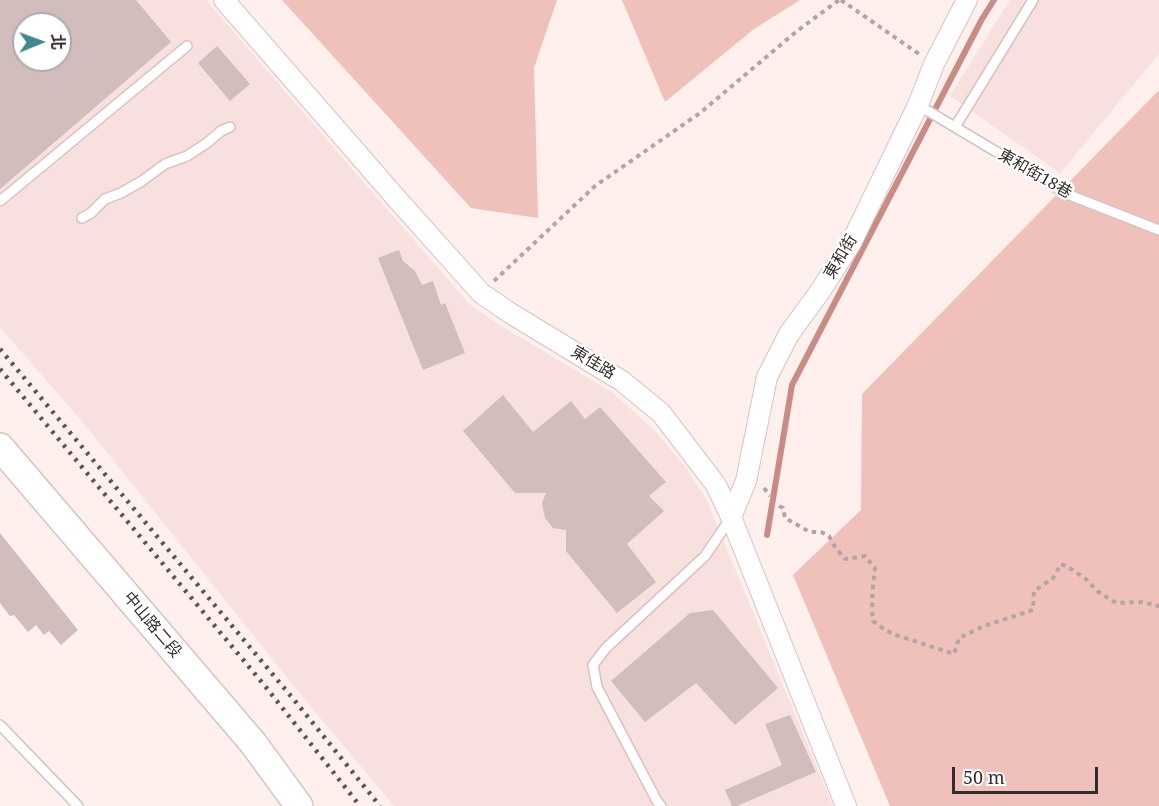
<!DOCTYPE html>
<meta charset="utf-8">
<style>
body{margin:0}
#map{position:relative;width:1159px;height:806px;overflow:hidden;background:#ffefed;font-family:"Noto Serif","Noto Sans TC",serif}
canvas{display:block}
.north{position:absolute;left:12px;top:12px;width:60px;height:60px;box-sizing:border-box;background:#fff;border:2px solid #aeabab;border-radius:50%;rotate:89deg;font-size:16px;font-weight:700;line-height:24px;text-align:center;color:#342d2c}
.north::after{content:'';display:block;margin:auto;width:21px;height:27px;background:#418891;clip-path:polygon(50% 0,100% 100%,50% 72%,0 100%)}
.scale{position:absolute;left:952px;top:767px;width:146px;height:27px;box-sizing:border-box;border:3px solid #342d2c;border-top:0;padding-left:8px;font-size:18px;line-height:21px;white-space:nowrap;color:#342d2c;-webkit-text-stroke:4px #fff;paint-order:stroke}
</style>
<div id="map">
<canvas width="1159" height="806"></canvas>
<div class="north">北</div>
<div class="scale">50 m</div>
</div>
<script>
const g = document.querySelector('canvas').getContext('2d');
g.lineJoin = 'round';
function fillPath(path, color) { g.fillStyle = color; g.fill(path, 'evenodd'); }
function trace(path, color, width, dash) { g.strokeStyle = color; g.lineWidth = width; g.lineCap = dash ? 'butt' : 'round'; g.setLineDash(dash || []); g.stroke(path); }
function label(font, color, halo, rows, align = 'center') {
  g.font = font + ' "Noto Serif","Noto Sans TC",serif'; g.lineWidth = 5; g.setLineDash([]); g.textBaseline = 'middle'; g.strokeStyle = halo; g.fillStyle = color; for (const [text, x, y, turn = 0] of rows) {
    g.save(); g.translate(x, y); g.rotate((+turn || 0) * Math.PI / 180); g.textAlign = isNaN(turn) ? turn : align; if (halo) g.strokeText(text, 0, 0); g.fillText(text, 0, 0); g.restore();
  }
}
fillPath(new Path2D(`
 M0,0h206l263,304 29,20 115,69 41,37 32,38 20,31 127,307h-439l-97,-116 -212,-265 -85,-98zM24,24h36v36h-36z
 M1010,0h149v54l-99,119 -110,-77z`), '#f7e0dd');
fillPath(new Path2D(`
 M282,0h275l-23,68 4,150 -67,-10z
 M622,0h178l-46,29 -89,73z
 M1159,90v716h-269l-97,-231 68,-65 1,-116z`), '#f0c0ba');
trace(new Path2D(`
 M767,535l25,-150 190,-366 12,-19`), '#c98c85', 6);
fillPath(new Path2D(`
 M0,0h136l35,42 -171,147zM24,24h36v36h-36z
 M217,46l33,38 -20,17 -32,-38z
 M399,250l4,11 12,10 7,14 11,-4 8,24 4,-2 20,50 -42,17 -45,-112z
 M503,395l30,37 38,-31 14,18 15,-12 66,75 -17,14 15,15 -37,33 29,38 -39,31 -51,-62v-21l-13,-2 -8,-10 -3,-15 4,-10h-31l-52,-62z
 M0,533l78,97 -17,15 -12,-14 -5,4 -8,-10 -8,7 -14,-17 -4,1 -10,-13z
 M713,610l65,78 -43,37 -39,-42 -51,39 -34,-41 79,-68z
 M790,715l26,57 -79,34h-5l-7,-16 57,-25 -17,-41z`), '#d1bdbb');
const lane = new Path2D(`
 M918,105l149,89 92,36
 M955,127l78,-127
 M0,201l187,-155
 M82,218l9,-5 14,-14 16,-6 21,-12 23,-17 22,-8 20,-13 14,-12 9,-4
 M0,725l78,81
 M661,806l-4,-5 -60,-114 -4,-22 13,-17 99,-92 25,-37`);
const street = new Path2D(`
 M224,0l173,199 84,94 29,20 112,68 39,32 55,72 15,32 115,289
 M731,517l15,-36 21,-104 22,-43 32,-44 30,-47 67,-138 16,-41 33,-64`);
const secondary = new Path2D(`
 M0,447l253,296 46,63`);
trace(lane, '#d6c3c1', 12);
trace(street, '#d6c3c1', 22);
trace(secondary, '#d6c3c1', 30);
trace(new Path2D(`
 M841,0l78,54
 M494,281l101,-95 105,-73 97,-82 42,-31
 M764,488l6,8
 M779,506l4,2 2,10 25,14h11l8,4 6,11 10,12 20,-3 10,12c-2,18 -4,35 -2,53l12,9 11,5 58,19 5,-16 25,-12 49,-16 1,-19 19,-13 8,-14 12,6 14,10 10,11 19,12 26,-1 17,4`), '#b2a5a3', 4, [4.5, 4.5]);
trace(lane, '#fff', 9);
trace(street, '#fff', 20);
trace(secondary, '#fff', 27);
trace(new Path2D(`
 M0,349l295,352 85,105
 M0,369l265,317 95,120`), '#5c5352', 4.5, [3, 6]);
label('16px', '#342d2c', '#fff', [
 ["東和街18巷",1035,174,30],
 ["東和街",841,257,-59],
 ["東佳路",593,363,31],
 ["中山路二段",152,625,50]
]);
</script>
